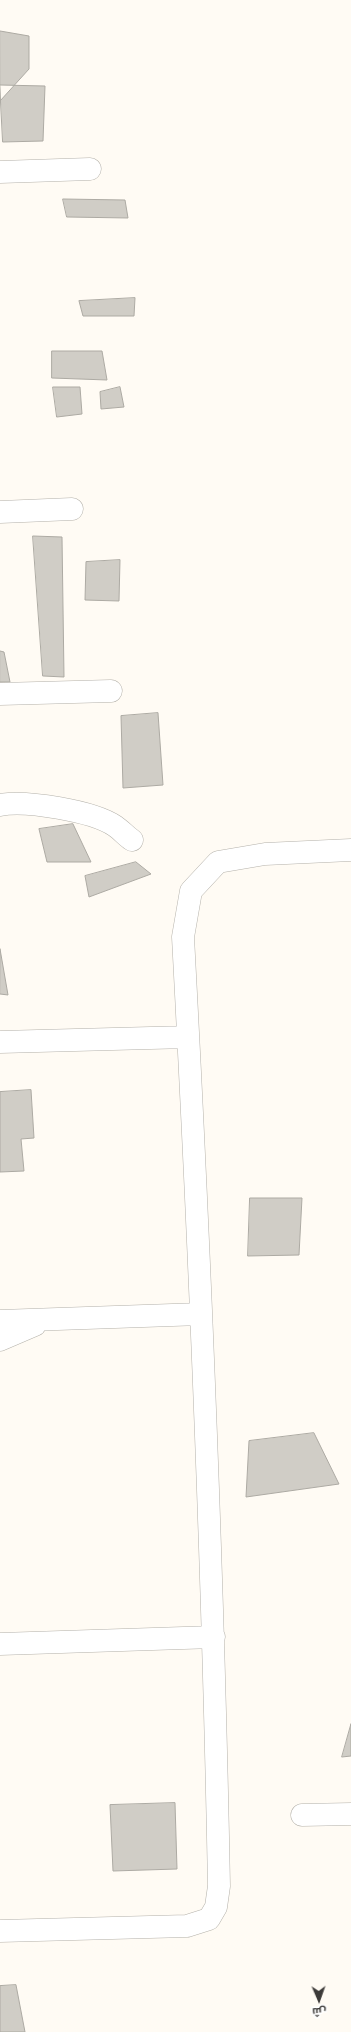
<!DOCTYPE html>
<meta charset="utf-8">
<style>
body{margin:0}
#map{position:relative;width:351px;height:2032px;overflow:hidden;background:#fffbf4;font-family:Poppins,Cairo,sans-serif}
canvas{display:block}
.north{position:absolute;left:299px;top:1980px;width:40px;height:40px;-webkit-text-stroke:3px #fff;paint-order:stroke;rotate:178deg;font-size:11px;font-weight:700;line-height:16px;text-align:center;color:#3c3a38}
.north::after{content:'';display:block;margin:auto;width:14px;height:18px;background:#3c3a38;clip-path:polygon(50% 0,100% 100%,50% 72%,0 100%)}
</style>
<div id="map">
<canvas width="351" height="2032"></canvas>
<div class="north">ش</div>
</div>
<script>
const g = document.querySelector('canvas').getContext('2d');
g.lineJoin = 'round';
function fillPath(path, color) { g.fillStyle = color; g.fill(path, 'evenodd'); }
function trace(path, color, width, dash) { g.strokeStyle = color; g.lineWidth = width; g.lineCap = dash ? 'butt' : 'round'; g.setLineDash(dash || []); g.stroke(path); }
const building = new Path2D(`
 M0,31l29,5v33l-29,32z
 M0,85l45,1 -2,55 -40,1z
 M63,199l62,1 3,18 -61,-1z
 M135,298l-1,18h-51l-4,-15z
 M52,351h50l5,29 -55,-2z
 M53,387h27l2,27 -25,3z
 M120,387l4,20 -23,2 -1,-17z
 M33,536l29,1 2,140 -21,-1z
 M120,560l-1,41 -34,-1 1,-38z
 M0,651l4,1 6,30h-10z
 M158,713l5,72 -40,3 -2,-72z
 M73,824l18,38h-44l-8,-33z
 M136,862l15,12 -62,23 -4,-21z
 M0,949l8,46 -8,-1z
 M31,1090l3,48 -13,1 3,32 -24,1v-80z
 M250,1198h52l-3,57 -51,1z
 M314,1433l25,51 -93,13 3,-56z
 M351,1724v32l-9,1z
 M175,1803l2,66 -64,2 -3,-66z
 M16,1985l9,47h-25v-46z`);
fillPath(building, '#d0cdc6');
trace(building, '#adaaa3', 1);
const minor = new Path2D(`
 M0,172l90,-3
 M0,512l72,-3
 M0,694l111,-3
 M0,805c26,-5 93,6 115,21 6,4 11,10 17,14
 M0,1042l188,-5
 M0,1321l201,-7
 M0,1340l35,-15
 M0,1644l214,-7
 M302,1815l49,-1
 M0,1931l187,-5 22,-7 7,-12 3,-21c-6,-316 -19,-633 -36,-949l8,-46 27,-29 47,-8 86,-4`);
trace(minor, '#b4b1aa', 23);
trace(minor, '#fff', 22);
</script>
